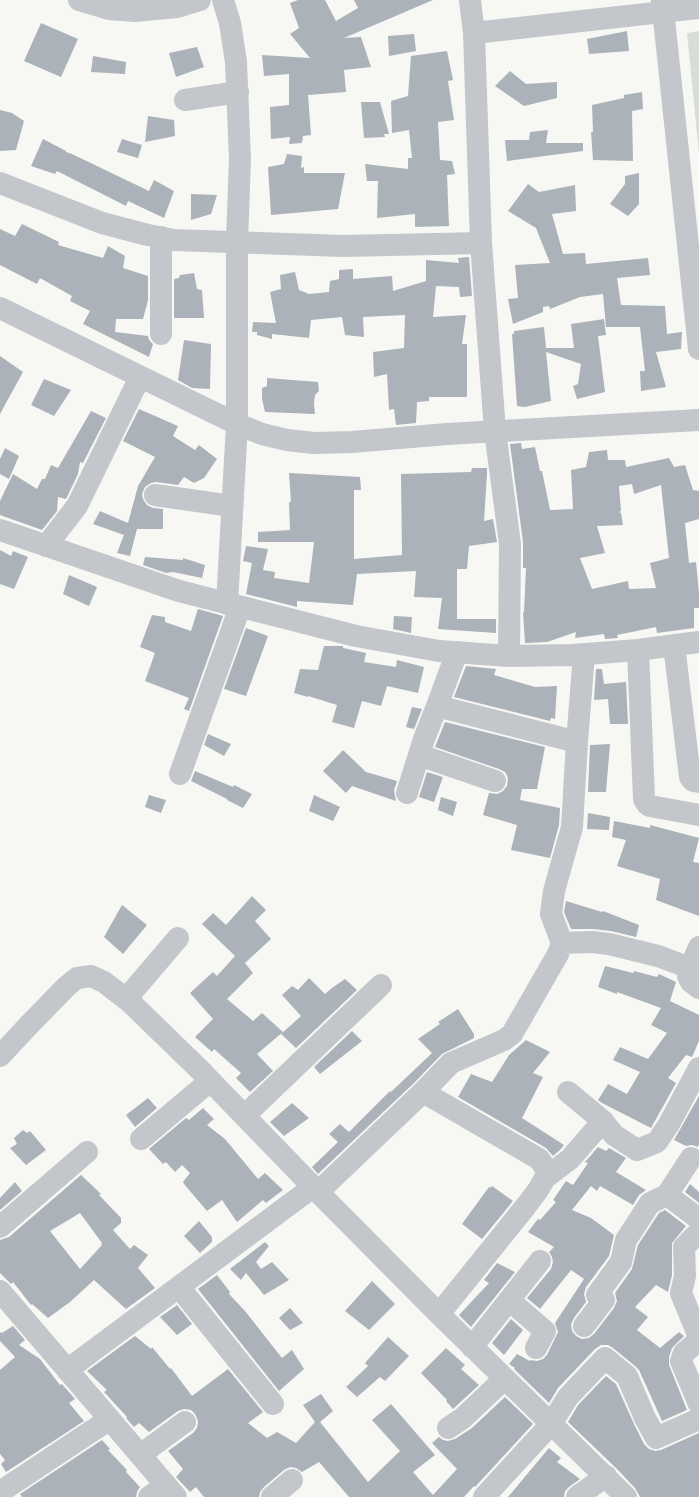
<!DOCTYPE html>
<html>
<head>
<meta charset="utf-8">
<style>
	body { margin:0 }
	canvas { display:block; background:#f7f7f4 }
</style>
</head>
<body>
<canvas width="699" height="1497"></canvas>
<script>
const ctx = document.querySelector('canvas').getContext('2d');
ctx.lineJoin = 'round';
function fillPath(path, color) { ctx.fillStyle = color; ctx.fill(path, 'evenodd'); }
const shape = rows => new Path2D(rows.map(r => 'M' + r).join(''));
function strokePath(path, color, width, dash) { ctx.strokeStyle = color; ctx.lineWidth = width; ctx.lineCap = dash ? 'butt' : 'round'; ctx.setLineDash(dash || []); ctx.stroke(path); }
fillPath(shape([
	[699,31,699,154,687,33]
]), '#d7ded6');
fillPath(shape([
	[298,0,325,0,336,21,358,8,354,0,433,0,344,38,361,37,371,67,344,70,346,92,308,95,311,135,303,136,302,143,289,144,290,137,271,139,270,107,289,105,289,74,264,76,262,55,310,58,290,34,299,28,290,3],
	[41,23,78,39,61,77,24,61],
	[627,31,629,51,589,54,587,39],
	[414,34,416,51,389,56,388,36],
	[197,47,204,67,176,77,169,53],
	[447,51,453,80,448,81,454,120,438,122,440,160,452,161,455,174,447,175,449,226,415,227,415,214,377,218,378,181,367,181,365,164,408,169,408,158,412,158,409,130,392,133,391,101,408,96,411,56],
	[93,56,126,62,125,74,91,72],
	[510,71,526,84,557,82,557,98,524,106,495,86],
	[642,92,643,109,632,111,633,161,593,160,591,132,593,132,592,105,624,98,624,95],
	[361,102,380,102,389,134,384,134,385,137,364,138],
	[0,110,12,113,24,121,16,150,0,151],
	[148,116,174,120,175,136,145,142],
	[548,130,546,143,583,143,583,151,507,161,505,140,529,140,530,132],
	[43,139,66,151,66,152,72,154,149,191,154,180,174,191,164,218,128,201,126,206,57,171,55,174,31,166],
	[122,139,142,145,138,158,117,152],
	[287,154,302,156,301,168,304,167,304,173,345,173,338,209,271,215,268,167,284,164],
	[639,173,639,204,628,216,610,204,625,184,625,176],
	[528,184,539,192,575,185,576,211,552,214,563,254,585,253,586,264,648,258,650,275,617,278,621,305,665,306,667,334,682,332,681,349,656,352,666,387,641,391,640,371,645,371,640,327,606,327,603,294,580,297,550,309,549,306,543,307,543,312,513,324,508,299,518,298,515,265,550,263,536,228,508,211],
	[191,194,217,195,211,214,191,220],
	[22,224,59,242,58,245,103,258,108,246,125,256,123,268,148,276,148,300,143,319,116,319,115,332,148,336,149,340,153,344,149,357,83,324,90,311,70,301,72,296,40,278,37,284,0,265,0,229,15,236],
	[469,257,472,296,460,297,459,287,436,286,433,317,466,315,462,344,467,344,467,397,429,397,429,401,417,402,416,423,396,425,394,409,389,410,387,374,374,377,373,352,404,348,405,315,363,317,364,337,345,335,342,317,311,320,309,338,272,334,272,339,257,335,257,332,252,332,253,322,276,323,270,292,281,289,280,275,295,272,299,290,309,294,329,292,330,281,339,279,339,270,353,269,353,279,392,276,393,291,426,281,426,260,459,263,458,258],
	[194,273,197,289,202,290,204,318,174,318,174,279,179,278,180,275],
	[604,319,606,335,598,336,605,392,577,399,573,386,578,384,581,364,546,352,551,401,525,407,517,406,512,334,514,334,514,331,544,327,546,348,574,348,571,324],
	[184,340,211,344,210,389,192,388,178,380],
	[0,356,23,372,0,414],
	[267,378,318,382,319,391,315,395,314,403,315,414,265,412,262,399,262,388,267,386],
	[44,379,71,390,54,416,31,405],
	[139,409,178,426,173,436,195,450,199,445,217,459,204,478,194,483,184,477,178,485,156,482,151,483,145,487,142,494,143,499,147,505,153,508,163,509,163,529,137,529,130,556,117,553,124,535,93,524,100,511,128,523,138,486,155,457,123,441],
	[91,411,106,418,83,463,80,462,78,474,66,499,58,497,57,511,42,530,0,515,0,501,13,474,37,489,42,479,45,479,51,465,58,468],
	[521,443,522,449,535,447,540,471,542,471,550,510,573,509,571,470,586,467,589,452,607,450,608,460,625,460,626,467,669,458,674,467,685,465,693,490,699,491,699,519,685,523,689,563,696,562,699,593,699,608,694,608,694,628,657,633,656,627,617,635,618,638,605,639,604,634,575,638,576,632,547,642,525,643,523,613,524,612,526,568,523,568,523,542,510,444],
	[632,484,634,494,661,485,669,558,650,563,656,588,629,589,628,581,592,589,580,558,605,553,597,526,623,525,621,513,619,512,621,511,619,486],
	[5,448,19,456,9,479,0,474,0,459],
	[472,468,487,468,487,474,484,521,493,519,497,542,469,546,467,569,457,569,457,619,496,619,496,633,438,629,442,598,414,597,416,571,357,574,353,605,297,601,297,607,246,594,252,563,243,561,246,546,268,549,263,570,275,572,274,578,309,583,314,542,258,542,258,532,290,530,289,502,291,502,289,473,360,477,361,490,354,490,354,559,402,555,401,474,471,472],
	[0,550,11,556,13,551,28,557,14,589,0,584],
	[145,557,183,560,183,558,205,565,202,578,173,572,166,573,143,565],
	[69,575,97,587,89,606,63,594],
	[198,609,223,616,189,711,184,709,189,698,145,681,155,653,140,647,152,615,165,617,165,622,191,631],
	[394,616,412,617,411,633,393,629],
	[246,628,268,636,246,696,224,689],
	[324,646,343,646,343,648,366,653,364,662,396,667,397,660,424,667,418,693,387,686,381,706,362,701,354,728,332,722,337,705,308,696,308,697,294,693,300,669,318,670],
	[466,666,496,669,494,675,535,687,557,686,555,719,551,718,550,721,454,697],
	[596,669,602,669,604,684,626,682,628,724,610,724,608,699,594,700],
	[412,707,422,709,414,729,406,727],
	[445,722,545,747,537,789,522,789,520,800,560,808,559,825,550,858,511,850,517,825,483,815,489,793,497,794,503,791,507,786,508,778,505,772,499,769,435,747],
	[208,734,231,744,224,756,204,745],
	[610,744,606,792,588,792,590,745],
	[343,750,366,772,397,781,394,790,396,801,352,786,346,793,323,771],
	[195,771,233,787,234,785,252,794,243,808,227,800,227,799,191,781],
	[427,772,443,777,434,802,419,797],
	[149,795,166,800,161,813,145,807],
	[314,795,340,807,333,821,309,811],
	[441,797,457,802,453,816,438,810],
	[588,813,610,817,609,830,587,829],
	[614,821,650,828,650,825,699,838,693,862,699,863,699,916,656,900,660,879,617,866,626,840,612,837],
	[252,896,266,910,255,921,271,939,245,963,253,973,227,999,253,1021,262,1013,283,1032,257,1054,273,1071,250,1092,236,1078,241,1073,214,1049,212,1052,195,1037,213,1019,190,993,213,972,217,976,235,956,202,924,213,913,226,925],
	[566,901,602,912,603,911,639,925,636,937,611,931,593,929,571,929,564,912],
	[122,905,147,925,123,954,104,937],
	[605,966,633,973,634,971,657,977,659,974,676,982,670,1001,699,1015,699,1041,692,1057,686,1055,668,1078,676,1083,651,1128,602,1103,598,1100,608,1084,627,1094,640,1072,613,1060,620,1047,648,1059,667,1033,651,1025,661,1008,617,992,617,994,598,987],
	[309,978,325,994,332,988,345,979,357,990,296,1048,281,1034,301,1016,282,995,292,986,298,990],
	[458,1009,474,1034,474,1038,442,1054,414,1083,318,1174,312,1167,338,1142,329,1134,340,1124,349,1132,390,1091,391,1092,432,1053,418,1039,440,1024,438,1022],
	[352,1031,362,1041,320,1074,314,1067],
	[526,1040,550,1052,533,1073,543,1077,522,1118,564,1145,561,1149,553,1156,546,1148,458,1097,471,1074,492,1082,509,1055],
	[699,1096,699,1144,698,1147,692,1145,686,1146,674,1140],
	[148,1098,157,1108,135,1127,126,1115],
	[292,1103,309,1118,284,1136,270,1122],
	[203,1108,214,1119,207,1125,225,1139,258,1179,265,1173,283,1190,266,1203,263,1200,237,1222,222,1200,207,1211,184,1184,183,1182,190,1173,182,1165,175,1172,166,1162,163,1164,149,1149,186,1118,189,1120],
	[23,1130,27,1133,30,1131,46,1150,26,1165,10,1148,17,1144,14,1138],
	[598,1147,606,1151,609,1148,626,1158,616,1172,646,1190,639,1195,633,1205,600,1186,597,1191,591,1186,572,1210,591,1218,614,1235,609,1256,586,1287,584,1294,586,1302,574,1318,571,1324,572,1331,576,1336,582,1339,589,1338,594,1334,614,1308,617,1301,615,1293,632,1269,638,1245,659,1213,665,1210,686,1226,672,1243,672,1275,668,1292,656,1285,635,1307,648,1317,637,1330,660,1348,679,1332,684,1336,672,1348,669,1357,669,1365,687,1410,662,1421,639,1370,635,1366,613,1348,608,1345,601,1345,595,1349,558,1388,549,1403,514,1369,515,1368,509,1364,517,1354,530,1361,531,1360,537,1361,543,1359,547,1355,558,1332,555,1323,584,1279,571,1270,540,1309,527,1298,551,1269,553,1262,552,1257,549,1252,554,1247,528,1232,538,1219,540,1220,556,1202,553,1200,566,1181,573,1185,588,1163,585,1162],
	[81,1175,101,1194,99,1195,121,1218,121,1223,113,1230,130,1249,134,1245,148,1255,138,1268,155,1288,126,1309,94,1280,70,1302,48,1318,32,1304,31,1305,13,1282,11,1284,0,1273,0,1240,9,1237],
	[80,1213,102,1243,101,1244,102,1245,80,1269,50,1231],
	[15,1182,22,1191,0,1210,0,1198],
	[690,1184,699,1192,699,1203,685,1192],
	[492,1186,513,1201,482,1239,462,1224,489,1187,490,1188],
	[199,1221,212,1237,212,1242,200,1253,184,1236],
	[265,1242,269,1246,256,1262,261,1269,272,1262,289,1280,264,1295,246,1273,241,1280,230,1269],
	[497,1263,515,1272,471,1327,459,1315,489,1283,484,1280],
	[217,1275,230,1292,229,1294,245,1311,282,1358,292,1350,304,1369,279,1391,198,1289],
	[372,1281,395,1304,369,1330,345,1311],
	[177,1305,192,1324,177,1335,160,1317],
	[290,1308,303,1323,290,1330,279,1318],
	[511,1319,523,1330,504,1355,492,1343],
	[13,1326,25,1340,19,1345,40,1359,60,1385,62,1384,75,1399,69,1403,84,1421,6,1472,1,1464,5,1460,0,1454,0,1370,15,1357,0,1341,0,1332,2,1333],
	[135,1336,151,1349,152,1347,170,1369,171,1368,192,1396,228,1369,263,1412,248,1423,267,1438,277,1432,296,1443,315,1422,303,1405,321,1394,333,1411,320,1422,368,1482,400,1451,372,1420,391,1404,435,1455,413,1472,433,1495,457,1469,432,1443,439,1437,443,1440,448,1441,455,1439,472,1428,505,1397,533,1424,475,1487,474,1486,464,1497,349,1497,319,1462,302,1472,296,1468,290,1467,284,1470,264,1487,260,1492,259,1497,204,1497,196,1487,190,1492,177,1478,176,1477,183,1469,168,1451,193,1433,197,1428,198,1421,195,1414,191,1410,184,1409,178,1411,149,1432,139,1423,134,1427,126,1418,127,1417,104,1392,107,1390,87,1371],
	[388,1337,409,1356,385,1381,380,1377,357,1397,346,1387,368,1366,365,1363],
	[446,1348,465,1365,461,1369,479,1385,453,1409,446,1401,447,1400,421,1373],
	[606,1376,616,1384,634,1424,644,1444,649,1449,655,1451,661,1450,699,1433,699,1497,640,1497,635,1488,616,1468,568,1422,578,1405],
	[102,1440,110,1449,108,1450,127,1470,126,1472,140,1487,137,1492,136,1497,22,1497,20,1494],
	[549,1448,561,1458,557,1462,580,1479,569,1487,565,1491,564,1497,508,1497]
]), '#abb2b9');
strokePath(shape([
	[79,0,109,9,135,11,177,7,200,0],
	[223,0,230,23,236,62,240,159,237,241,237,424,227,604],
	[470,0,474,33,481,243,495,431,510,544,509,656],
	[662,0,699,349],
	[474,33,699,8],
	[185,100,238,92],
	[0,183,102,223,148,235,174,240,343,246,481,243],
	[161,237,161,334],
	[0,308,237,424,262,434,287,440,314,443,352,442,447,434,699,420],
	[155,495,232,506],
	[0,530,179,591,356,636,439,651,509,656,573,655,638,650,699,642],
	[46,546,77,506,140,377],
	[674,645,690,777,693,781,699,782],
	[638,650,644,799,647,804,650,806,699,815],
	[457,652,437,706,577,742,584,654],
	[419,755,495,781],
	[180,774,240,607],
	[407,793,424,739,437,706],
	[562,943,592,942,609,944,658,956,690,968],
	[699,947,690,968,688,976,691,982,699,988],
	[126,999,178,938],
	[0,1056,28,1026,67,986,77,978,91,976,104,982,130,1002,199,1069,318,1192,439,1314,626,1497],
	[423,1092,451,1063,504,1040,512,1034,558,954,562,943,551,914,554,891,572,827,577,742],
	[244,1116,381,985],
	[603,1121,614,1135,637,1150,657,1142,669,1124,699,1068],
	[141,1139,210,1081],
	[545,1178,570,1159,603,1121,568,1092],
	[318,1192,423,1092,539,1159,547,1170,545,1178,538,1190,526,1206,439,1314],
	[667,1195,699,1219],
	[0,1227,87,1152],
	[699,1232,684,1247,685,1276,681,1293,699,1337],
	[179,1287,273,1404],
	[0,1291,176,1497],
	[509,1300,545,1331,536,1348],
	[584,1326,604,1300,597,1295,621,1262,626,1240,650,1203,667,1195,691,1158],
	[699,1340,684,1353,681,1361,699,1404],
	[472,1347,540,1261],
	[67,1370,313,1187],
	[448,1428,463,1418,504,1379],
	[140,1455,185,1422],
	[0,1492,110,1419],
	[149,1497,166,1485],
	[272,1497,292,1480],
	[484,1497,551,1424,568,1397,605,1358,627,1376,645,1418,656,1438,699,1419],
	[577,1497,606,1476]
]), '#c3c6ca', 22);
</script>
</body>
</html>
